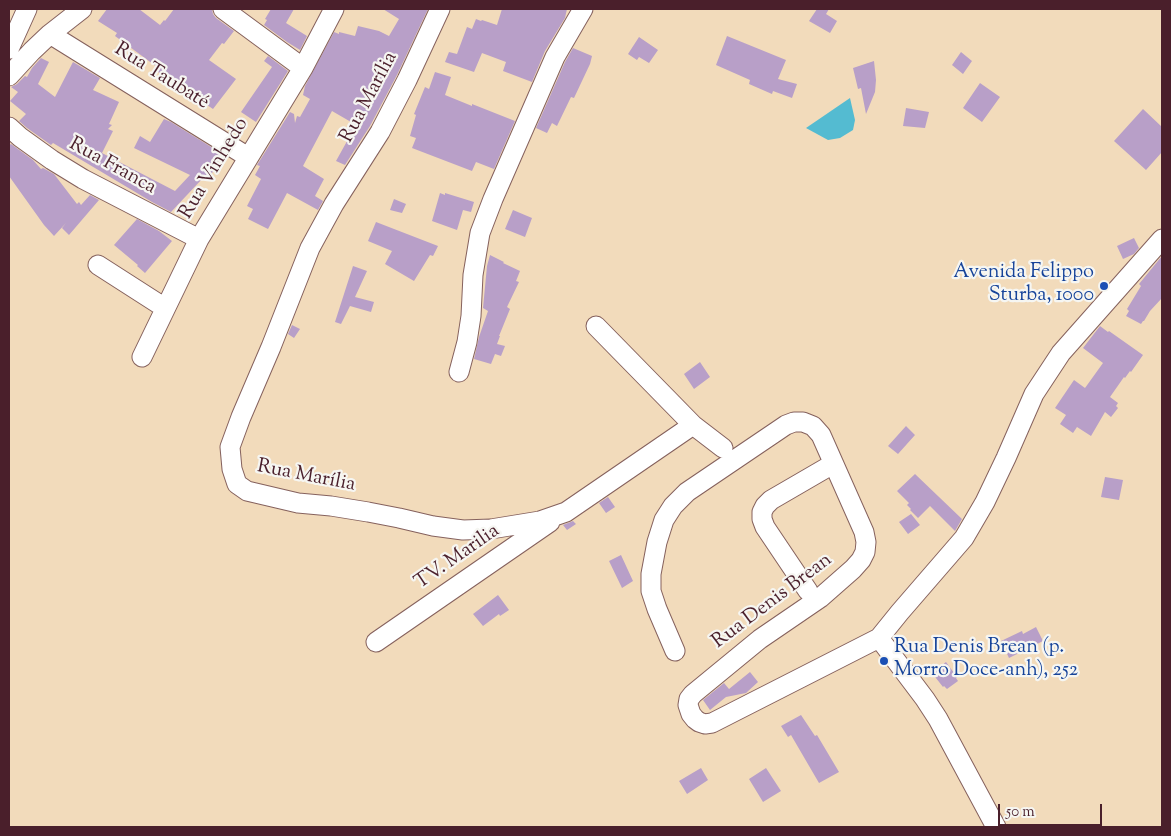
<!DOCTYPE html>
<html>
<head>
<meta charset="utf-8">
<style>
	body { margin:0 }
	#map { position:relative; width:1171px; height:836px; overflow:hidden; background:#f2dbbb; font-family:"Sorts Mill Goudy",serif }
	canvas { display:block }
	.frame { position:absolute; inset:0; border:10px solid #4a1f2b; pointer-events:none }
	.scale { position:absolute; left:998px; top:804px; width:104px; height:22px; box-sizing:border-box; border:2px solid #4a1f2b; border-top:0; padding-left:6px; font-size:15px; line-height:18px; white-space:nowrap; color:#4a1f2b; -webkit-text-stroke:4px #f6f6f2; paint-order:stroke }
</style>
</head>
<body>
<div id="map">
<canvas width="1171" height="836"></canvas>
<div class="frame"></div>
<div class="scale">50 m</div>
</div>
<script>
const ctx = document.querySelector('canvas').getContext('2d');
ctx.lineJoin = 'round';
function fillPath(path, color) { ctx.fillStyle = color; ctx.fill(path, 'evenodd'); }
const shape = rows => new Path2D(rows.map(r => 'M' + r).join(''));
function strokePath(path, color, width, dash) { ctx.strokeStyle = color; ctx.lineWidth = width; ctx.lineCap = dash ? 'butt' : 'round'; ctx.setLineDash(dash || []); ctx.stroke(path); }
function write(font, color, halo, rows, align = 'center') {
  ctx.font = font + ' "Sorts Mill Goudy",serif'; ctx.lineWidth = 4.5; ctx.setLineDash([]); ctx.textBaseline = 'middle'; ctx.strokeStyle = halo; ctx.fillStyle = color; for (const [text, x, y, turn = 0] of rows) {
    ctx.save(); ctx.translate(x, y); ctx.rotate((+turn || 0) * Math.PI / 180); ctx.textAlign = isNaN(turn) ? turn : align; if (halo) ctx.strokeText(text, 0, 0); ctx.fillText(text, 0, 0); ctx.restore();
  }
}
fillPath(shape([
	[850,98,855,120,853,130,840,138,828,140,806,128]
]), '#54bbd1');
fillPath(shape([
	[107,9,139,9,160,25,164,20,165,21,174,9,212,9,213,14,216,18,234,31,224,44,222,43,209,60,236,79,213,109,155,70,157,67,115,36,117,33,98,21],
	[271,9,294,9,286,23,307,36,300,50,287,42,264,25,267,20,265,19],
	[383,9,428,9,397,75,370,126,345,165,336,161,351,134,346,131,351,122,332,111,303,166,324,179,315,196,323,201,318,210,287,193,268,229,248,219,253,209,247,206,261,179,255,175,260,166,257,165,290,112,294,114,295,123,297,116,300,117,310,99,303,95,305,86,334,32,339,34,339,32,355,36,358,26,379,31,389,36,399,19],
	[502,9,567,9,565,18,545,51,532,82,503,71,506,62,482,53,474,72,445,62,449,52,457,54,467,27,472,29,476,19,481,21,482,20,497,25],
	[817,9,829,9,826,14,837,21,830,33,809,21],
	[727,36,786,60,778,79,797,84,792,98,773,91,772,94,749,84,750,80,716,65],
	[639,37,658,50,649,63,639,57,637,60,628,54],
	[573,48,592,56,590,64,574,98,571,97,557,126,552,123,547,133,536,128,565,62],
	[961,52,972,61,963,74,952,65],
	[268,56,288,71,256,122,241,112,272,67,264,61],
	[41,58,49,62,38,84,55,97,73,62,100,78,93,90,119,102,109,124,112,125,108,129,113,131,102,153,175,191,190,175,134,148,140,136,150,142,164,119,171,122,224,155,221,161,219,160,208,181,203,178,171,212,152,202,53,143,51,145,27,128,19,121,26,114,10,101,18,92,11,87,17,84,25,76,27,77,32,68],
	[874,61,876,80,875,92,866,114,861,88,858,89,853,68],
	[435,72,451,77,445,95,472,106,472,104,515,121,494,169,476,162,472,171,412,148,416,138,410,136,416,115,414,114,425,87,429,89],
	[980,83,1000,97,982,122,963,108],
	[906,108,929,112,925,128,903,126],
	[1143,109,1162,127,1162,152,1146,170,1114,141],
	[11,144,33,160,41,169,43,168,54,174,77,204,79,202,81,205,90,195,99,200,69,235,62,228,66,223,54,236,44,225,9,176,9,145],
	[440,193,445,195,445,193,474,202,471,212,463,210,457,230,432,221],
	[394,199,406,204,402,213,390,210],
	[513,210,532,218,525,237,505,229],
	[137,219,159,231,172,241,145,273,137,266,138,265,114,245],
	[376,222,438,246,433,256,430,255,414,281,385,264,392,251,368,241],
	[1134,238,1139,248,1134,254,1123,259,1117,246],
	[490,255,504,262,503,263,520,271,516,281,519,282,507,307,510,309,499,336,500,336,497,344,505,346,501,356,495,354,491,364,474,359,479,337,488,311,483,308,487,266],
	[1162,256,1162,298,1150,311,1144,321,1143,321,1141,324,1126,316,1129,311,1127,309,1141,286,1139,284],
	[353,266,367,271,355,297,374,302,371,312,350,306,341,324,335,322],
	[292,325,300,329,294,338,288,334],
	[1100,326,1108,332,1109,331,1143,355,1131,372,1130,371,1125,378,1124,377,1110,397,1118,403,1116,406,1118,408,1111,417,1105,412,1091,436,1077,427,1073,433,1060,424,1066,415,1055,408,1074,380,1085,388,1103,363,1083,348],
	[700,362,710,377,694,389,684,374],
	[906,426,915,435,898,454,888,446],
	[915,474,962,519,955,531,930,506,918,518,910,510,911,509,907,505,909,503,897,491],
	[1105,477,1123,480,1119,500,1101,497],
	[608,497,615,507,606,513,599,503],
	[911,514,920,525,908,534,899,522],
	[573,521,576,524,567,530,563,525],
	[621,555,633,581,622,588,609,561],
	[498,595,509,610,500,616,499,614,483,626,473,614],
	[1036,627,1043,641,1009,658,1001,641,1022,631,1023,634],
	[946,662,957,677,956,678,958,681,947,689,944,686,943,687,932,673],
	[750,672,758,682,746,693,726,697,710,710,703,700,724,683,729,689],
	[801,715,815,736,817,735,839,772,819,783,791,735,788,737,781,726],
	[701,768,708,780,687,794,679,781],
	[766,768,781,791,763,802,749,779]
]), '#b89fc8');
const minor = shape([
	[223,9,303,68],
	[440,9,407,80,380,132,334,204,310,248,271,347,241,417,230,447,232,469,237,484,247,491,298,503,331,506,368,512,399,518,433,526,463,530,491,529,540,521,566,512,693,425,596,326],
	[50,34,248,157],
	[9,49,27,9],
	[9,76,32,51,50,34,82,9],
	[9,127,20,137,52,160,83,179,199,239],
	[98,265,165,308],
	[142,357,199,239,303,68,334,9],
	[459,372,467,342,471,316,473,275,480,233,493,199,555,57,583,9],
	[693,425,723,448],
	[808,591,765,527,762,519,762,512,765,506,771,500,833,464],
	[879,638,925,699,938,719,996,827],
	[376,642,550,522],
	[675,651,657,609,651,591,651,574,657,542,664,520,673,506,687,492,786,425,794,422,803,422,813,426,821,435,864,532,866,542,865,552,861,560,853,569,820,598,760,639,693,694,689,699,688,705,691,714,695,719,699,722,705,724,712,723,879,638,900,612,964,538,985,502,1006,458,1034,394,1061,353,1162,239]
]);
strokePath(minor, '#85615d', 21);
strokePath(minor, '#fff', 19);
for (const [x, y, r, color] of [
	[1104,286,5,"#1a4fb4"],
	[884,661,5,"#1a4fb4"]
]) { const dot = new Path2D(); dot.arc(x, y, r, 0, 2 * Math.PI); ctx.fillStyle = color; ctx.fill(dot); strokePath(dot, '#f6f6f2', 2); }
write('20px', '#4a1f2b', '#f6f6f2', [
	["Rua Taubaté",161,77,32],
	["Rua Marília",370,98,-62],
	["Rua Franca",112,167,29],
	["Rua Vinhedo",215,169,-59],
	["Rua Marília",306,477,11],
	["TV. Marilia",458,558,-35],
	["Rua Denis Brean",773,602,-37]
]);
write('20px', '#164399', '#f6f6f2', [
	["Avenida Felippo",1094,274],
	["Sturba, 1000",1094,297],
	["Rua Denis Brean (p.",894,649,"left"],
	["Morro Doce-anh), 252",894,672,"left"]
], 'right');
</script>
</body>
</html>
